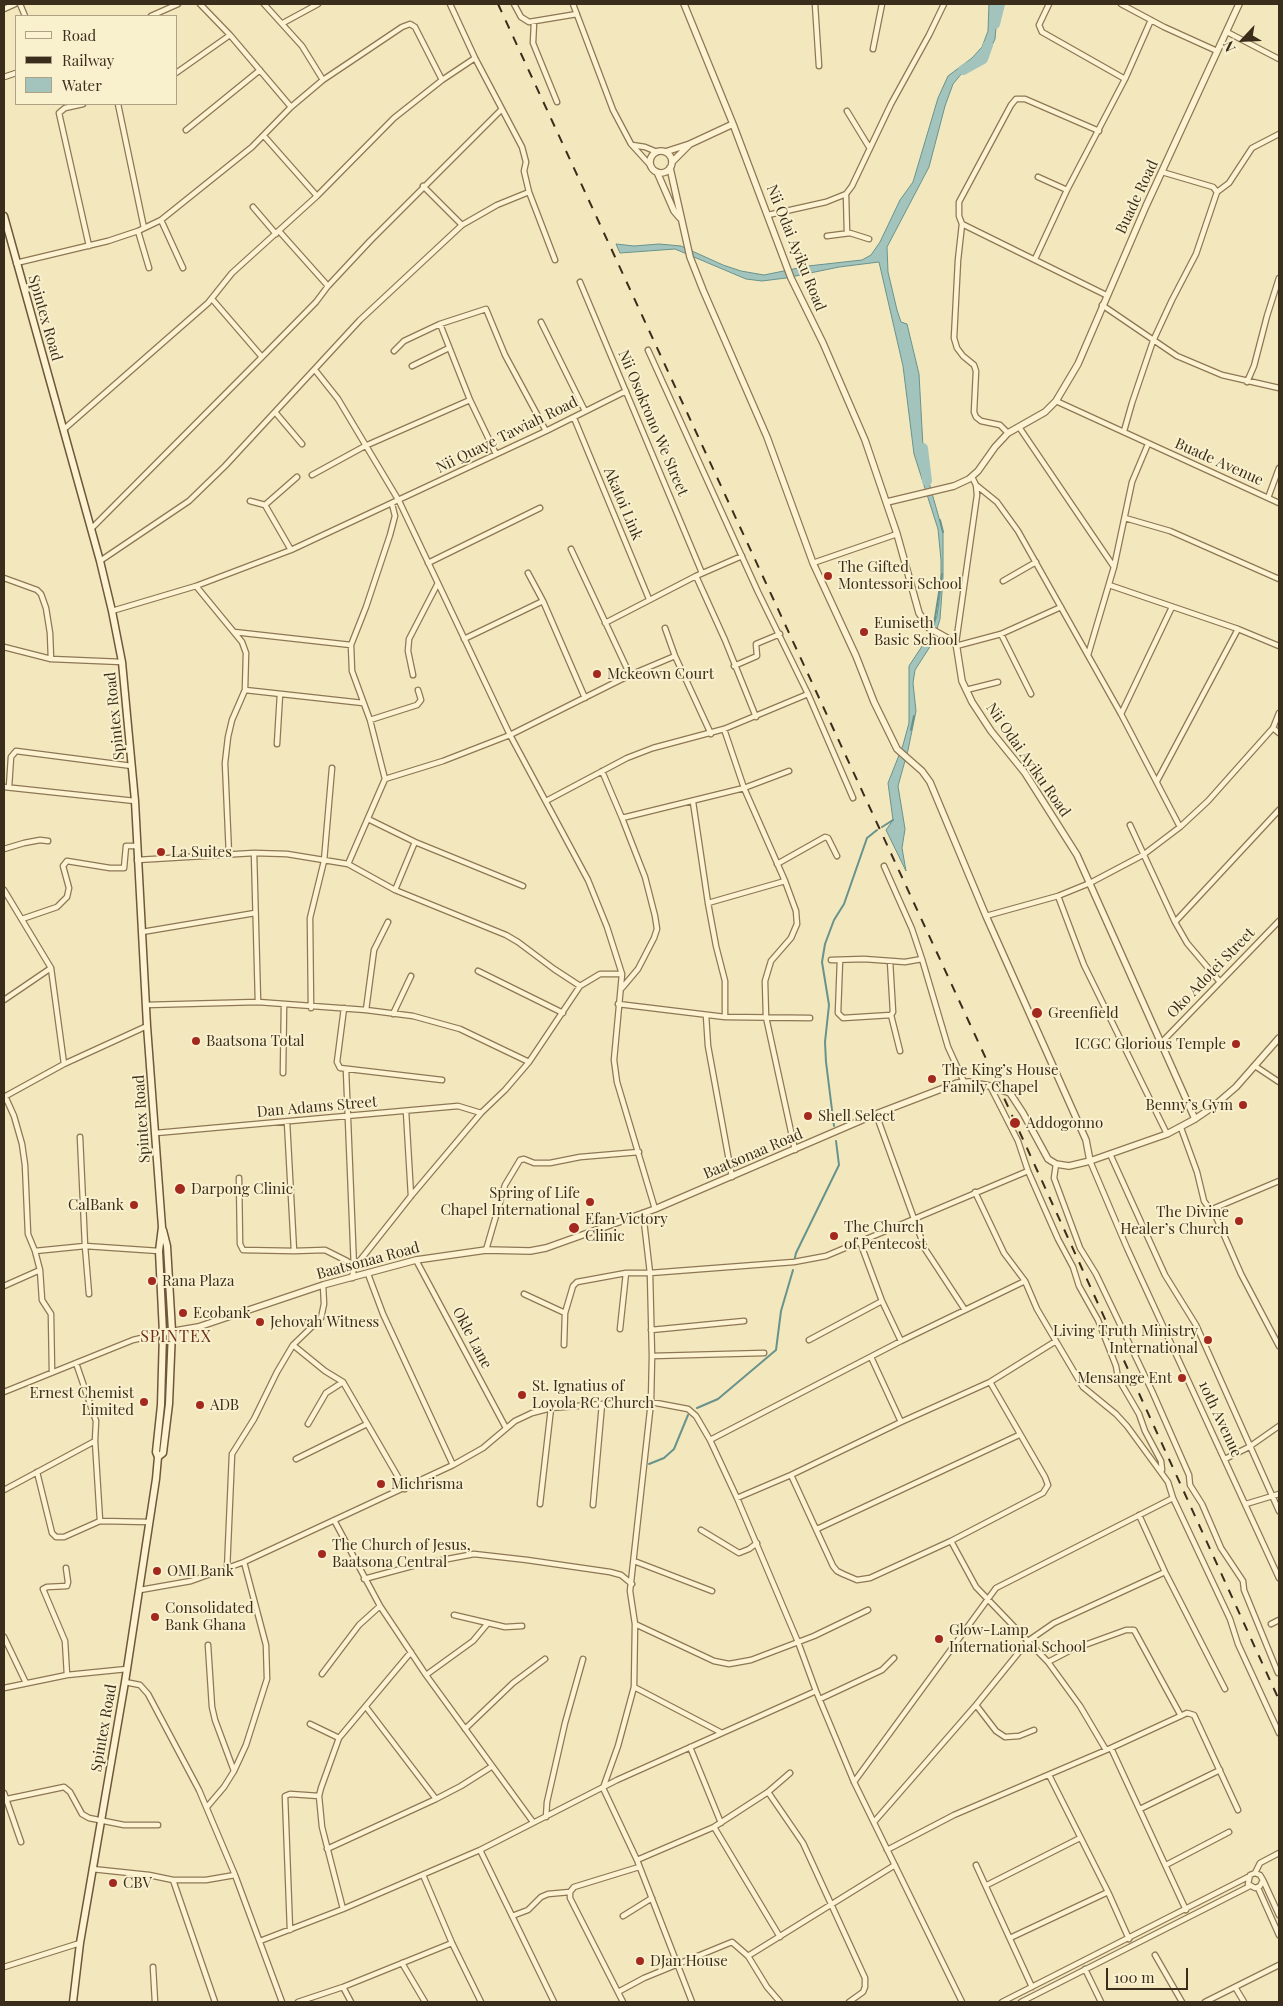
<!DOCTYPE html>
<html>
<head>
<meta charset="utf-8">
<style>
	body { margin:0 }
	#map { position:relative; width:1283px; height:2006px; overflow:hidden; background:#f3e7be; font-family:"Playfair Display",serif }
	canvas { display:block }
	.frame { position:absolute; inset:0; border:5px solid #3b2d1b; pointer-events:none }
	.legend { position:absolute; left:15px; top:15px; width:162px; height:90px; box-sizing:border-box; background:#f9f0ce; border:1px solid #ada286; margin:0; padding:6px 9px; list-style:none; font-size:15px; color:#3b2d1b }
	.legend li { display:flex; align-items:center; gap:10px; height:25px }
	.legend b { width:25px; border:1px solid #ada286 }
	.north { position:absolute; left:1218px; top:15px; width:50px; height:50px; -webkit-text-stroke:4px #f9f0ce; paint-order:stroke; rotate:245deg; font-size:14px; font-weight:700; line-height:20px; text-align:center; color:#3b2d1b }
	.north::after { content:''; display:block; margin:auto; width:18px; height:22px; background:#3b2d1b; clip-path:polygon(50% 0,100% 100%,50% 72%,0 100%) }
	.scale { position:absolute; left:1106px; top:1968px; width:82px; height:22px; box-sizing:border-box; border:2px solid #3b2d1b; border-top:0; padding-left:6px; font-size:15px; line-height:18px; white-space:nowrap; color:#3b2d1b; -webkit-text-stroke:4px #f9f0ce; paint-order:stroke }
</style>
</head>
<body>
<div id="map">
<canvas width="1283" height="2006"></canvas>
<div class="frame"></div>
<ul class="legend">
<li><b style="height:6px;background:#fdf3d2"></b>Road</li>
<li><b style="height:6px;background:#3b2d1b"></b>Railway</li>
<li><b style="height:14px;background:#a2c4bd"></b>Water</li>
</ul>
<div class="north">N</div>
<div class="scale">100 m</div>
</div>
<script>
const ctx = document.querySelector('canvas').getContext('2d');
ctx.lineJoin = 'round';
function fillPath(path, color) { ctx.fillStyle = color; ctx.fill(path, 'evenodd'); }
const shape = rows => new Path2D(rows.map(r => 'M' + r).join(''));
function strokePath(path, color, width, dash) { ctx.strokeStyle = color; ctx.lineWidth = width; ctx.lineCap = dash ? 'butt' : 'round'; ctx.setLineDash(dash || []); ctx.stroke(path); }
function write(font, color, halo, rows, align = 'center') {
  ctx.font = font + ' "Playfair Display",serif'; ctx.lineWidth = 4; ctx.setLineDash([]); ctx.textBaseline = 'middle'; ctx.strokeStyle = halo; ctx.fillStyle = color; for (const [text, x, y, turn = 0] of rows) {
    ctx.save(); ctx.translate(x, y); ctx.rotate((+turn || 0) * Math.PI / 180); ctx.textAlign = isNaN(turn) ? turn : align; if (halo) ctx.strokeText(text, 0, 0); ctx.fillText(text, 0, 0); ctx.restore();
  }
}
const water = shape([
	[989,4,998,4,995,39,989,52,963,72,953,84,945,106,929,167,887,247,888,272,897,310,901,322,907,324,919,374,924,465,943,532,943,578,940,619,933,642,915,670,913,683,916,711,908,750,898,786,905,829,902,848,906,871,886,830,893,820,888,783,903,745,909,723,909,666,930,634,937,616,941,587,941,560,938,529,914,454,903,366,879,262,839,267,786,278,762,281,746,279,675,249,620,253,616,244,634,246,659,244,681,246,723,265,741,271,764,275,808,266,862,260,871,255,880,242,900,200,913,182,938,98,948,76,972,58,982,47,988,31,989,4]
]);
fillPath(water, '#a2c4bd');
strokePath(water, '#68938c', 1);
strokePath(shape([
	[940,520,943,532],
	[934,624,942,574],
	[911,730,914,716],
	[882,827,893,820],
	[834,1126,826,1062,825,1042,829,1005,822,962,825,944,834,920,844,904,867,838,877,830],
	[794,1262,796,1253,839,1165,836,1141],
	[697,1408,718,1399,776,1350,781,1311,793,1270],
	[649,1464,664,1458,674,1449,688,1415]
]), '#68938c', 2);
strokePath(shape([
	[995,24,1000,4],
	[963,70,983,59,988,45],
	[923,448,927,481]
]), '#a2c4bd', 10);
const minor = shape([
	[20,4,25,16],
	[200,4,230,35,291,107],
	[264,4,302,46,323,80],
	[450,4,475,58,522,147,526,162,524,171,529,192,555,260],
	[514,4,521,17,529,22,577,14],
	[573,4,613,110,631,144,651,166],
	[815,4,819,66],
	[1049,4,1039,25,1042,32,1125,79],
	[1121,4,1164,27,1217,51],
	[4,9,15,4],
	[151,16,178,4],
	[534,22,533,43,557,102],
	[283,23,318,4],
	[1227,32,1279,59],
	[873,49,882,4],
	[176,73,230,35],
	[4,77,16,73],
	[83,104,65,108,59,113,89,246],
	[118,104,144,228],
	[847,111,869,147],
	[186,130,260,70],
	[264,136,317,196],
	[632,145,645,147,657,152],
	[1162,172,1213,187,1217,192],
	[1038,177,1067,190],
	[423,186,462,225],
	[846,194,847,233],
	[253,207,276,234],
	[768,215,826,202,846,194,852,186,891,104,929,35,944,4],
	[161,220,183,268],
	[962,224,1106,295],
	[138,231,149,268],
	[279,231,328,286],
	[827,236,850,233,869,239],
	[1035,259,1067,190,1125,79,1151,20],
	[16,263,108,241,138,231,161,220,252,147,291,107,323,80,402,27,410,24,415,27,442,80],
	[580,282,702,573],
	[212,299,262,357],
	[1102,305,1177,356,1222,375,1279,388],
	[541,322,585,411],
	[440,324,470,400,496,454],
	[648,350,758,592,808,694,853,798],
	[394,351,404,341,440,324,486,309,505,355,546,431],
	[412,366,449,348],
	[315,370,338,399,399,501,510,735,588,880,607,927,622,974,614,1060,617,1082,655,1209],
	[1247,382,1254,366,1267,316,1279,278],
	[1056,401,1279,503],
	[275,412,302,444],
	[574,418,649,599],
	[1019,427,1114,567],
	[63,430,208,303,232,273,317,196,394,118,442,80,475,58],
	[1124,431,1132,403,1153,341,1172,300,1196,254,1217,192,1229,183,1252,148,1279,134],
	[1008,433,1000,425,981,421,976,417,974,412,976,371,974,365,963,356,957,348,954,338,958,260,962,224,959,216,959,202,1011,105,1016,99,1025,99,1099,131],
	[312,475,365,446,470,400],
	[976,485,997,502,1018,531,1121,714,1180,827],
	[1268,498,1279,468],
	[250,501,265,505,291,550],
	[265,505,297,477],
	[1125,518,1170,531,1279,579],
	[91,529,262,357,316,302,328,286,370,241,502,109],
	[571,549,630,675],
	[100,561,189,501,225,466,360,320,462,225,497,205,529,192],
	[428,563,540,508],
	[813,563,897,534],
	[528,573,543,601,585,698],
	[696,576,725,640,756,717],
	[4,578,37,590,41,594,46,608,50,633,51,659],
	[1003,581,1036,562],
	[1109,585,1238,629,1279,646],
	[196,586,242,642,246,653,245,690,232,720,228,737,225,763,229,855],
	[112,611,196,586,291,550,546,431,626,391],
	[605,623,696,576,742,556],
	[665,628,675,656,711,734],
	[234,632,351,645],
	[1001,634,1031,694],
	[464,639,543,601],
	[956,643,977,495,976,485,972,477],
	[956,646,1001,634,1061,607],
	[4,647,51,659,122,662],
	[1088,655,1114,567,1132,482,1148,444],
	[734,666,757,656,756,644,780,634],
	[413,675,408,651,409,639,438,583],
	[245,690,363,703],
	[966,690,998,682],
	[1121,714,1172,607],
	[370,720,417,705,421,700,418,690],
	[1273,728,1279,733],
	[724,729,744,788,785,881,796,911,797,924,791,938,771,961,765,981,766,1017,795,1150],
	[277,744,280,694],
	[602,771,622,818,645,877,655,916,657,929,654,938,638,969,622,988],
	[385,779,443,761,510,735,630,675,675,656],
	[1157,781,1238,629],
	[4,787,135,801],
	[9,787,11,757,16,751,132,766],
	[546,801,627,758,653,748,724,729,808,694],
	[693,802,708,903,716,946,725,981,725,1017],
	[622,818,744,788,789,771],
	[368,819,415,842,523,886],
	[1130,825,1175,922,1187,943,1220,982],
	[4,849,24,843,40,840,48,841],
	[254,853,258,1002],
	[137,860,254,853,287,854,348,864,395,890,506,935,518,942,554,969,580,986],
	[348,864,385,779,370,720,352,671,351,645,366,607,390,535,395,516,392,504],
	[777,864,825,837,828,838,837,856],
	[884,866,912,929,922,959],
	[4,890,51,968,64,1064],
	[395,890,415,842],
	[1058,896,1084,965,1167,1134],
	[708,903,785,881],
	[986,916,1058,896,1090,883,1143,855,1180,827,1208,801,1273,728,1279,713],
	[22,919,57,907,67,897,69,888,63,866,67,861,110,868,124,868,126,846,137,846],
	[1175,922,1279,810],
	[142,932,255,913],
	[831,960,864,959,905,962,922,959,948,1047,964,1082],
	[840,960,838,1013,843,1018,891,1015,893,1012,890,961],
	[478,971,563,1013],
	[4,1000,51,968],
	[618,1004,725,1017,810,1018],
	[146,1005,258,1002,366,1010,413,1016,460,1029,529,1062],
	[311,1008,310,918,324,861,332,768],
	[344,1008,337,1062,340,1068,442,1080],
	[366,1010,374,950,388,922],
	[393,1014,411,976],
	[706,1015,708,1046,732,1177],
	[891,1015,900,1051],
	[1161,1043,1279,921],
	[1255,1066,1279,1082],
	[346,1070,354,1268],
	[283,1073,284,1005],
	[990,1086,1018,1141,1028,1171,1058,1239,1073,1267,1079,1286,1098,1320,1116,1366,1118,1378,1139,1414,1145,1431,1161,1461,1162,1470],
	[5,1096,14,1116,22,1144,25,1165,28,1234,35,1251,85,1246,159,1251],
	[4,1097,64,1064,147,1026],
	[406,1111,411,1196],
	[876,1114,925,1249,965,1310],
	[287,1122,294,1251],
	[1181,1128,1197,1172,1204,1201,1217,1219,1241,1274,1279,1346],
	[156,1133,458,1106,481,1113],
	[80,1137,85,1246,89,1294],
	[1110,1154,1165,1275,1196,1325,1279,1511],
	[1090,1161,1127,1248,1279,1578],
	[1056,1164,1054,1178,1080,1248,1096,1274,1152,1391,1189,1475,1190,1485,1202,1504,1221,1548,1243,1581,1244,1590,1278,1673],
	[239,1178,240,1244,243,1250,294,1251,325,1250,347,1261,354,1268],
	[975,1192,1004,1253,1025,1281,1037,1309,1083,1387,1116,1414,1127,1426,1168,1482,1173,1498,1230,1619,1238,1644,1279,1733],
	[1210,1210,1279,1181],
	[643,1213,650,1273,652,1356,651,1402,630,1591,635,1624,714,1661,729,1664,751,1660,814,1636,868,1610],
	[860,1242,882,1301,901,1341],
	[486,1250,505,1185,520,1160,524,1159,534,1163,550,1163,580,1157,639,1152],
	[35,1251,40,1270,42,1300,51,1314,52,1372],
	[416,1260,506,1428],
	[368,1274,383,1314,453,1465],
	[352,1278,354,1268,411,1196,481,1113,505,1090,529,1062,580,986,600,974,622,974],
	[4,1286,40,1270],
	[524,1294,565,1313],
	[620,1329,626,1273],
	[651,1330,744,1321],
	[809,1340,882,1301],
	[293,1345,325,1371,343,1382,405,1489],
	[564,1345,565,1313,573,1286,577,1282,626,1273,650,1273,794,1262,826,1256,1028,1171],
	[652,1356,764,1353],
	[871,1357,901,1422],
	[76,1363,96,1421,95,1441,100,1521],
	[4,1392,133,1340,163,1333],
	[308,1424,326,1393,343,1382],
	[710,1440,901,1341,1025,1281],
	[296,1459,367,1424],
	[1225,1459,1249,1447,1279,1426],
	[37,1472,52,1533,56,1537,64,1537,100,1521,149,1522],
	[791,1475,833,1566,837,1571,843,1574,857,1580,870,1578,951,1541,1043,1493,1048,1485,1045,1477,990,1382],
	[4,1490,95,1441],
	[737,1498,791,1475,901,1422,990,1382,1056,1341],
	[540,1504,551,1408],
	[1246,1504,1279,1494],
	[593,1505,602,1404],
	[1139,1515,1165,1572,1225,1689],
	[334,1520,380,1606,426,1675,533,1822],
	[817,1529,1019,1435],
	[701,1530,739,1553,749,1549,757,1543],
	[951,1541,976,1587,1048,1662,1080,1706,1106,1750],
	[634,1561,712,1591],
	[66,1568,68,1582,67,1586,47,1587,43,1589,65,1641,67,1675],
	[227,1570,232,1454,254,1419,277,1372,293,1345,321,1318,324,1304,323,1285],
	[364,1579,416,1565,474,1554,527,1560,610,1572,621,1575,632,1584],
	[140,1590,191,1581,244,1562,453,1465,483,1448,515,1421,532,1413,551,1408,602,1404,651,1402,688,1409,696,1416,710,1440,737,1498,798,1642,816,1691,854,1782,962,2002],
	[454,1615,505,1627,522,1626],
	[635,1624,634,1687,618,1746,603,1788,637,1860,692,2002],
	[1271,1624,1279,1620],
	[4,1637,26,1683],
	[208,1645,212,1707,215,1720,234,1771],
	[1048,1662,1071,1650,1126,1630,1134,1630,1181,1716],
	[322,1674,359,1625,380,1606],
	[426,1675,473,1641,488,1623],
	[125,1682,140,1685,148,1694,199,1790,235,1875,282,2002],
	[634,1687,722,1733],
	[4,1688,67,1675,127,1669],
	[820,1699,882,1670,894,1658],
	[976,1705,996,1731,1005,1737,1019,1736,1034,1730],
	[366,1707,436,1799],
	[310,1724,339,1738],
	[465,1729,513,1683,545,1659],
	[690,1747,721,1823],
	[1111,1748,1186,1910],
	[1049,1775,1108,1892,1129,1939],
	[854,1782,996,1588,1173,1498],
	[768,1792,803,1843,865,1978,865,1987,863,1992,849,2002],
	[4,1793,21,1842],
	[7,1799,64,1787,70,1792,82,1814,89,1818,124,1825,158,1825],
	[207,1807,224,1787,234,1771,246,1745,267,1679,266,1645,244,1562],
	[1140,1809,1220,1770],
	[546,1817,547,1802,565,1723,583,1659],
	[874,1822,976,1705,1028,1641,1054,1623,1165,1572],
	[714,1827,780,1937],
	[327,1849,436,1799,461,1786,491,1767],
	[480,1850,554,2002],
	[887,1850,954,1815,1111,1748,1187,1713,1194,1715,1238,1810],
	[637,1860,714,1827,768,1792,790,1773],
	[976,1865,1032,1987],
	[1166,1865,1229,1832],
	[92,1869,149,1875,173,1880,206,1880,235,1875],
	[1255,1873,1260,1875,1263,1880,1260,1886,1255,1888,1248,1884,1250,1875,1255,1873,1260,1863,1279,1853],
	[423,1875,452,1943,481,2002],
	[173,1880,215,2002],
	[1263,1880,1279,1915],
	[987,1885,1080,1838],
	[1258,1888,1279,1935],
	[343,1909,322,1827,319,1796,321,1788,339,1738,411,1652],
	[512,1916,528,1910,541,1897,548,1894,570,1892],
	[623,1916,652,1898],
	[290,1930,285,1796,290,1794,319,1796],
	[1010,1938,1108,1892],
	[260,1941,343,1909,480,1850,617,1780,816,1691],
	[1155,1955,1182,2002],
	[748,1956,895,1865],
	[402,1963,425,2002],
	[4,1967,80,1943],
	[153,1967,155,2002],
	[1085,1969,1101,2002],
	[343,1987,351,2002],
	[1235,1987,1244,2002],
	[618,1992,644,1978,732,1942,748,1956,767,1987,780,2002],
	[298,2002,343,1987,452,1943],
	[623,2002,570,1898,570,1892,574,1887,639,1867],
	[1002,2002,1248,1877],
	[1021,2002,1250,1886],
	[1205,2002,1279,1965]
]);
const tertiary = shape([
	[684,4,733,124,791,278,823,343,865,440,897,534,919,613,929,628,956,643,962,681,972,702,991,731,1025,773,1077,855,1195,1119],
	'650 162a11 11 0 1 1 22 0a11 11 0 1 1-22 0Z',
	[665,152,690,144,733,124],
	[672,162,690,144],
	[670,168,690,257,703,290,767,437,813,563,856,656,874,702,897,749,922,771,930,782,986,916,1086,1140,1090,1161],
	[657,172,674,211,680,218],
	[887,502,954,486,969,479,978,471,995,447,1008,433,1045,412,1056,401,1078,364,1146,206,1239,4],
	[163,1333,198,1327,323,1285,416,1260,486,1250,530,1251,546,1248,655,1209,876,1114,957,1083,969,1082,990,1086,1010,1093,1023,1113,1048,1159,1056,1164,1069,1166,1090,1161,1167,1134,1195,1119,1214,1106,1236,1087,1279,1038]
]);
const secondary = shape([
	[4,216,100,561,112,611,122,662,135,801,147,1026,162,1227,159,1251,163,1333,161,1405,156,1452,158,1457,156,1479,125,1682,80,1943,73,2002],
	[158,1457,163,1453,169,1404,172,1331,167,1246,163,1230]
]);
strokePath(minor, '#8d7754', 7);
strokePath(tertiary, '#8d7754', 8);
strokePath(secondary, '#6f5838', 9);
strokePath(minor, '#fdf3d2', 4.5);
strokePath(tertiary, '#fdf3d2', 5.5);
strokePath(secondary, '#fdf3d2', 6);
strokePath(shape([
	[498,4,1000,1089,1279,1700]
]), '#3b2d1b', 2, [9, 9]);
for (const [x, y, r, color] of [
	[828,576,5,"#a3281d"],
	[864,632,5,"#a3281d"],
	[597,674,5,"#a3281d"],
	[161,852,5,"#a3281d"],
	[1037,1013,6,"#a3281d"],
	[196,1041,5,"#a3281d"],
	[1236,1044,5,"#a3281d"],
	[932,1079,5,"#a3281d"],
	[1243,1105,5,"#a3281d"],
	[808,1116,5,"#a3281d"],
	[1015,1123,6,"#a3281d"],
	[180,1189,6,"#a3281d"],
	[590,1202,5,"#a3281d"],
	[134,1205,5,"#a3281d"],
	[1239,1221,5,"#a3281d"],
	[574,1228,6,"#a3281d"],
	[834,1236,5,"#a3281d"],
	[152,1281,5,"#a3281d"],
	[183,1313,5,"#a3281d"],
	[260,1322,5,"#a3281d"],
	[1208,1340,5,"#a3281d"],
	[1182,1378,5,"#a3281d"],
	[522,1395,5,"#a3281d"],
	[144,1402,5,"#a3281d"],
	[200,1405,5,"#a3281d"],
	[381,1484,5,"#a3281d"],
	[322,1554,5,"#a3281d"],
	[157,1571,5,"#a3281d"],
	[155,1617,5,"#a3281d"],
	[939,1639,5,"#a3281d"],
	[113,1883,5,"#a3281d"],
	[640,1961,5,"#a3281d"]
]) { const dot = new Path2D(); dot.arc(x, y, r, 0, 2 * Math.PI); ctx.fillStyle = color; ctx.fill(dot); strokePath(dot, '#f9f0ce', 2); }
write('15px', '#3b2d1b', '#f9f0ce', [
	["Buade Road",1137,197,-65],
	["Nii Odai Ayiku Road",796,248,68],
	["Spintex Road",45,318,74],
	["Nii Osokrono We Street",653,423,67],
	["Nii Quaye Tawiah Road",507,435,-26],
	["Buade Avenue",1219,462,24],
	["Akatoi Link",623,504,67],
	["Spintex Road",115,716,-96],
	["Nii Odai Ayiku Road",1028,760,55],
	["Oko Adotei Street",1211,973,-46],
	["Dan Adams Street",317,1107,-5],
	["Spintex Road",142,1119,-94],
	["Baatsonaa Road",753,1154,-23],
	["Baatsonaa Road",368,1261,-15],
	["Okle Lane",472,1338,62],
	["10th Avenue",1220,1419,65],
	["Spintex Road",104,1728,-80]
]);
write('15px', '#3b2d1b', '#f9f0ce', [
	["The Gifted",838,567],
	["Montessori School",838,584],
	["Euniseth",874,623],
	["Basic School",874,640],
	["Mckeown Court",607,674],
	["La Suites",171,852],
	["Greenfield",1048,1013],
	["Baatsona Total",206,1041],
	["ICGC Glorious Temple",1226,1044,"right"],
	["The King’s House",942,1070],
	["Family Chapel",942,1087],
	["Benny’s Gym",1233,1105,"right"],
	["Shell Select",818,1116],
	["Addogonno",1026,1123],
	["Darpong Clinic",191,1189],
	["Spring of Life",580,1193,"right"],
	["Chapel International",580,1210,"right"],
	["CalBank",124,1205,"right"],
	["The Divine",1229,1212,"right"],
	["Healer’s Church",1229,1229,"right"],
	["Efan Victory",585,1219],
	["Clinic",585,1236],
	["The Church",844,1227],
	["of Pentecost",844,1244],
	["Rana Plaza",162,1281],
	["Ecobank",193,1313],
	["Jehovah Witness",270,1322],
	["Living Truth Ministry",1198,1331,"right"],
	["International",1198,1348,"right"],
	["Mensange Ent",1172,1378,"right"],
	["St. Ignatius of",532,1386],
	["Loyola RC Church",532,1403],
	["Ernest Chemist",134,1393,"right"],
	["Limited",134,1410,"right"],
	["ADB",210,1405],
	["Michrisma",391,1484],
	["The Church of Jesus,",332,1545],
	["Baatsona Central",332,1562],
	["OMI Bank",167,1571],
	["Consolidated",165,1608],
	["Bank Ghana",165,1625],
	["Glow-Lamp",949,1630],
	["International School",949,1647],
	["CBV",123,1883],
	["DJan House",650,1961]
], 'left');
ctx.letterSpacing = '1px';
write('16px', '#6c2f15', '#f9f0ce', [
	["SPINTEX",176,1337]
]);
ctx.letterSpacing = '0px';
</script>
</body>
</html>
